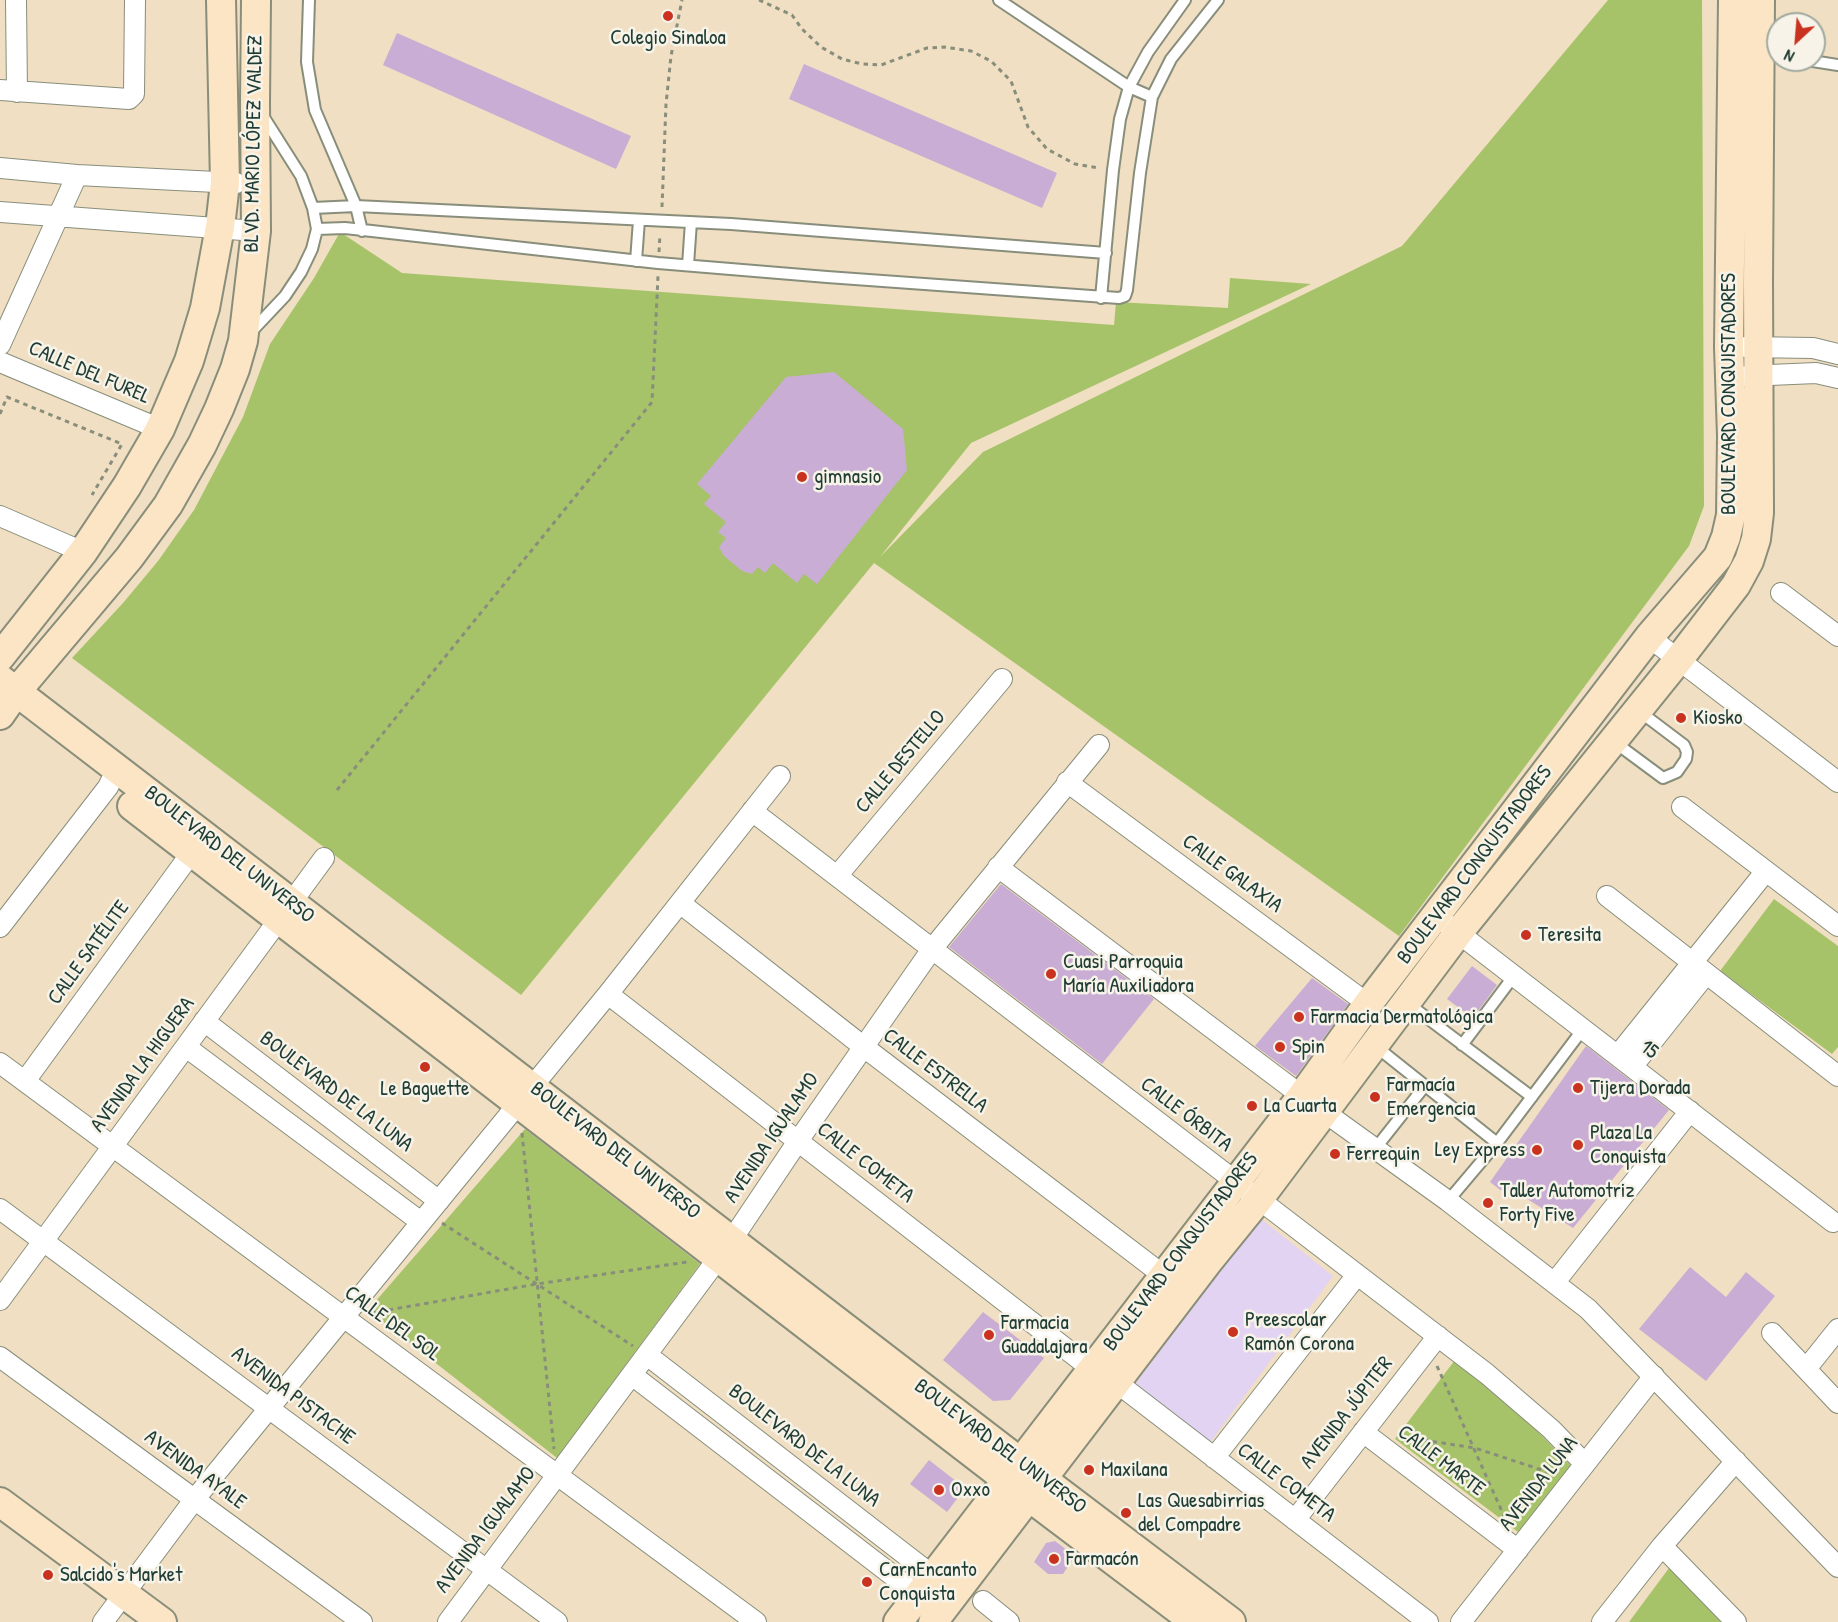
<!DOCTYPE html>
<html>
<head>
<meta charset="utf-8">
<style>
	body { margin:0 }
	#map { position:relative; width:1838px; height:1622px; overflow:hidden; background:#f0dfc2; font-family:"Patrick Hand",sans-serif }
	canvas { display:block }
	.north { position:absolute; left:1766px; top:12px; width:60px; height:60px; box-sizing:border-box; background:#f7f3e8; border:2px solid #a1aaa0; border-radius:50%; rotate:206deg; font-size:16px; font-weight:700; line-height:24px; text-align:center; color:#1f3d34 }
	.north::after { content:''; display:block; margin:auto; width:21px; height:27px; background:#c8321e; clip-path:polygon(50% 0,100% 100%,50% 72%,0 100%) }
</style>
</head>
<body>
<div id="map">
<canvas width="1838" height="1622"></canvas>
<div class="north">N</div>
</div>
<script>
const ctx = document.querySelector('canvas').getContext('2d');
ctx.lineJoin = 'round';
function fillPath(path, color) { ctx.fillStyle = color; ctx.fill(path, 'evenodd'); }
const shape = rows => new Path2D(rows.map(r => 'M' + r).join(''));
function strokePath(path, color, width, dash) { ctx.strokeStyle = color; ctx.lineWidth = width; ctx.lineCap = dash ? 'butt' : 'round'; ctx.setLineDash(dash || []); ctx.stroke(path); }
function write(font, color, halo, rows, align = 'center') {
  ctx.font = font + ' "Patrick Hand",sans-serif'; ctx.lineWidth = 5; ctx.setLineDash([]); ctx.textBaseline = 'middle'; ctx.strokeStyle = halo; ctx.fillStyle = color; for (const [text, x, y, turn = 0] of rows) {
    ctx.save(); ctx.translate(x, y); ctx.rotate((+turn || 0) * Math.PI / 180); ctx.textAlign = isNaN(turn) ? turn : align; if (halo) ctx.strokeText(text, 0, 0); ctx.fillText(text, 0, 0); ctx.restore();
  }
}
fillPath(shape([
	[1260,1218,1333,1276,1209,1444,1133,1387]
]), '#e3d3f2');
fillPath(shape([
	[1608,0,1702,0,1704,506,1689,546,1399,936,874,563,521,995,72,658,123,603,158,561,194,510,243,417,270,344,314,278,340,232,402,273,1114,325,1116,302,1228,308,1230,278,1311,284,971,443,880,557,983,452,1402,246],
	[1774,899,1838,946,1838,1047,1832,1054,1720,971],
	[525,1129,700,1264,557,1458,368,1310],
	[1455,1360,1511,1404,1581,1476,1530,1541,1395,1439],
	[1675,1560,1731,1622,1629,1622]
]), '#a7c369');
fillPath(shape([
	[397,33,631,136,616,169,383,65],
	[804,64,1057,173,1042,208,789,99],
	[834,372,903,429,907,470,817,584,804,574,797,583,773,563,765,573,758,567,752,574,742,571,724,556,719,547,726,538,718,532,726,522,704,504,711,496,697,484,786,377],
	[1001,884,1154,999,1102,1064,949,947],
	[1472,966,1497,985,1473,1018,1447,999],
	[1312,978,1348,1004,1296,1076,1255,1046],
	[1586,1046,1669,1110,1573,1228,1521,1195,1503,1192,1490,1182],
	[1690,1267,1726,1297,1746,1272,1775,1296,1706,1381,1639,1329],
	[983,1312,1044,1358,1010,1400,993,1401,943,1360],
	[929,1460,961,1485,960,1495,947,1512,910,1484],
	[1055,1541,1075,1556,1063,1574,1048,1574,1034,1562,1046,1543]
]), '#c9add5');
const lane = shape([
	[309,0,307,62,315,110,356,206,362,231],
	[999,0,1129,87,1152,97],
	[1760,53,1778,56],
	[1806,60,1838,65],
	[313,208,356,206,731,224,1106,253],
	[317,229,345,228,658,263,827,277,1119,298,1125,296,1127,290,1140,173,1152,97,1171,59,1218,0],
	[636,261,639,220],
	[688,265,691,222],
	[1101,298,1113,170,1120,119,1129,87,1148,52,1185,0],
	[251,332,285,296,301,272,312,249,317,229,313,208,301,176,263,116],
	[1613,741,1663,778,1677,772,1686,759,1687,752,1684,745,1639,711],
	[1406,1002,1532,1097],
	[1374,1045,1497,1143],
	[1462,1045,1513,977],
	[1375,1149,1424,1087],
	[1448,1201,1497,1143,1583,1029]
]);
const street = shape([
	[16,0,17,92],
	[0,90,129,99,134,94,135,0],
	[0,168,77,175,236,183],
	[0,212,256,231],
	[0,345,77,175],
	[1745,347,1813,348,1838,354],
	[0,362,160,429],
	[1747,376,1816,373,1838,378],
	[0,516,83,552],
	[1781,593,1838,636],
	[1649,637,1838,782],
	[1067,782,1368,1004],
	[1682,807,1838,926],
	[752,811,1487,1374,1551,1429,1585,1464],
	[998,867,1302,1096,1448,1201,1588,1309,1838,1567],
	[837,876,1002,679],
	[1607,896,1838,1076],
	[680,903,864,1047,1163,1275],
	[1448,925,1833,1222],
	[0,927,108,787,117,769],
	[608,994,1092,1369],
	[204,1021,439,1201],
	[186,1047,421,1222],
	[1618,1055,1766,871],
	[0,1063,756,1622],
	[1632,1067,1706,974],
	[25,1081,192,852],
	[0,1209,557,1622],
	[1555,1282,1690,1111],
	[0,1300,324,858],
	[1772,1333,1838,1403],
	[647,1355,933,1576],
	[0,1357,362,1622],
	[1806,1369,1838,1329],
	[632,1375,918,1595],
	[1116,1382,1428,1622],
	[1363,1432,1518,1550],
	[1214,1458,1357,1275],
	[1295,1520,1438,1336],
	[1662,1546,1736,1622],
	[983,1601,1009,1622],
	[103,1622,194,1500,608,994,780,776],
	[448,1622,731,1241,798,1141,932,949,1099,745],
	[1461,1622,1654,1376],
	[1602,1622,1662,1546,1736,1461]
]);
const secondary = shape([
	[0,657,83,552,127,486,160,429,189,361,205,308,220,227,225,183,221,0],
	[0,679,1020,1462,1231,1622],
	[0,715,16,692,129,558,168,505,202,445,219,409,235,369,243,341,256,231,255,103,256,0],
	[132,806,1028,1496,1195,1622],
	[0,1502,162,1622],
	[898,1622,1302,1096,1368,1004,1649,637,1718,557,1726,537,1731,515,1732,436,1729,347,1733,0],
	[933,1622,1207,1263,1258,1200,1458,933,1679,659,1736,585,1749,561,1756,539,1759,513,1758,281,1760,0]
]);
strokePath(lane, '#888e7b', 14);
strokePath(street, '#888e7b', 22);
strokePath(secondary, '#888e7b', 32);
strokePath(shape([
	[759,0,792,15,802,29,821,47,842,59,862,64,881,65,927,48,944,47,971,51,991,61,1011,81,1028,127,1047,149,1075,164,1099,168],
	[662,207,666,104,671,56,682,0],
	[659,252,660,234],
	[0,414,7,397,122,444,92,495],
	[337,790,652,402,658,276],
	[522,1133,554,1449],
	[442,1223,633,1346],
	[371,1313,537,1284,687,1262],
	[1437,1366,1504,1516],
	[1397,1436,1475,1448,1554,1474]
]), '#888e7b', 3, [4.5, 4.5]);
strokePath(lane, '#fff', 10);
strokePath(street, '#fff', 20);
strokePath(secondary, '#fce5c4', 28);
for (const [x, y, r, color] of [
	[668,16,6,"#c8321e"],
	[802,477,6,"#c8321e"],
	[1681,718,6,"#c8321e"],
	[1526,935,6,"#c8321e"],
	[1051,974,6,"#c8321e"],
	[1299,1017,6,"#c8321e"],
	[1280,1047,6,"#c8321e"],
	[425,1067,6,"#c8321e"],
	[1578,1088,6,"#c8321e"],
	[1375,1097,6,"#c8321e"],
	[1252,1106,6,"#c8321e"],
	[1578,1145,6,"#c8321e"],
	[1537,1150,6,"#c8321e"],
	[1335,1154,6,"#c8321e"],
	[1488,1203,6,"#c8321e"],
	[1233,1332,6,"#c8321e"],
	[989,1335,6,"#c8321e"],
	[1089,1470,6,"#c8321e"],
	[939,1490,6,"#c8321e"],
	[1126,1513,6,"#c8321e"],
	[1054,1559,6,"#c8321e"],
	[48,1575,6,"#c8321e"],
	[867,1582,6,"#c8321e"]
]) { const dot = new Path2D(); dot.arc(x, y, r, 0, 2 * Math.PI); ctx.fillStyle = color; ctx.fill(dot); strokePath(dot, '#f7f3e8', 2); }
write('21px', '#1f3d34', '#f7f3e8', [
	["Colegio Sinaloa",668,38,"center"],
	["gimnasio",814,477],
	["Kiosko",1693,718],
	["Teresita",1538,935],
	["Cuasi Parroquia",1063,962],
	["María Auxiliadora",1063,986],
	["Farmacia Dermatológica",1311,1017],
	["Spin",1292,1047],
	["Farmacía",1387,1085],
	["Emergencia",1387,1109],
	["Tijera Dorada",1590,1088],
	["Le Baguette",425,1089,"center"],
	["La Cuarta",1264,1106],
	["Plaza La",1590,1133],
	["Conquista",1590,1157],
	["Ley Express",1525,1150,"right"],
	["Ferrequin",1347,1154],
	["Taller Automotriz",1500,1191],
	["Forty Five",1500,1215],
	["Preescolar",1245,1320],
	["Ramón Corona",1245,1344],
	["Farmacia",1001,1323],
	["Guadalajara",1001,1347],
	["Maxilana",1101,1470],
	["Oxxo",951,1490],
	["Las Quesabirrias",1138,1501],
	["del Compadre",1138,1525],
	["Farmacón",1066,1559],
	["CarnEncanto",879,1570],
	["Conquista",879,1594],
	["Salcido's Market",60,1575]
], 'left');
write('21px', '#1f3d34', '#f7f3e8', [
	["BLVD. MARIO LÓPEZ VALDEZ",254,144,-89],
	["CALLE DEL FUREL",89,373,23],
	["BOULEVARD CONQUISTADORES",1729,394,-90],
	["CALLE DESTELLO",901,762,-50],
	["BOULEVARD DEL UNIVERSO",229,855,38],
	["BOULEVARD CONQUISTADORES",1475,865,-53],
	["CALLE GALAXIA",1232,874,36],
	["CALLE SATÉLITE",89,953,-54],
	["15",1649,1050,38],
	["AVENIDA LA HIGUERA",143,1065,-54],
	["CALLE ESTRELLA",935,1071,37],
	["BOULEVARD DE LA LUNA",336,1092,37],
	["CALLE ÓRBITA",1186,1115,37],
	["AVENIDA IGUALAMO",772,1138,-56],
	["BOULEVARD DEL UNIVERSO",615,1151,38],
	["CALLE COMETA",865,1163,38],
	["BOULEVARD CONQUISTADORES",1181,1252,-53],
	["CALLE DEL SOL",392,1324,36],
	["AVENIDA PISTACHE",293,1396,37],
	["AVENIDA JÚPITER",1347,1413,-52],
	["BOULEVARD DE LA LUNA",804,1446,38],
	["BOULEVARD DEL UNIVERSO",1000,1447,37],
	["CALLE MARTE",1441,1461,37],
	["AVENIDA AYALE",195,1470,36],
	["CALLE COMETA",1286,1483,37],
	["AVENIDA LUNA",1539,1484,-52],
	["AVENIDA IGUALAMO",486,1530,-53]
]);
</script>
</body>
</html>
